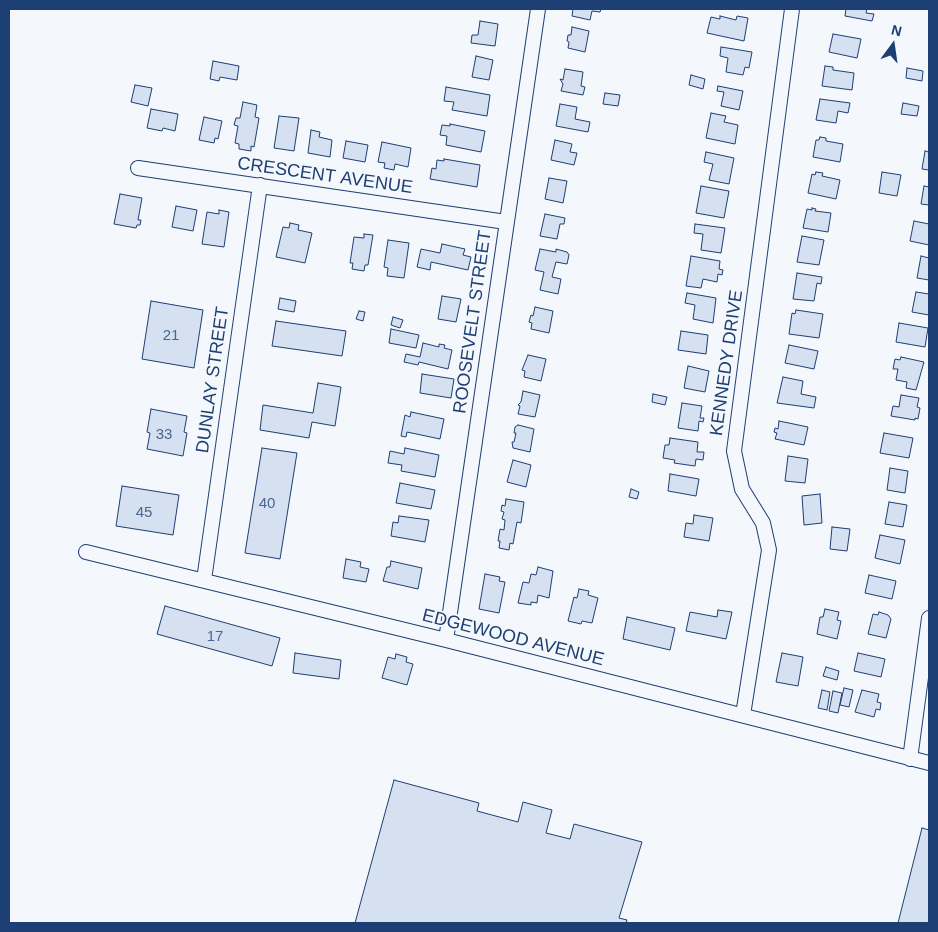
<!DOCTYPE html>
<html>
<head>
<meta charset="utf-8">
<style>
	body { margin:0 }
	#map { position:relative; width:938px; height:932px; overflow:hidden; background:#f4f7fb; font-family:Helvetica,sans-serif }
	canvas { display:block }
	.frame { position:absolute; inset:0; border:10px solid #1d3f73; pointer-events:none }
	.north { position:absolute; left:868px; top:20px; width:50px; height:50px; -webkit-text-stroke:4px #f4f7fb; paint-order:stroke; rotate:14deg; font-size:14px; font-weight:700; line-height:20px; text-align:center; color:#1d3f73 }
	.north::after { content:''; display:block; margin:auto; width:18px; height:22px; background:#1d3f73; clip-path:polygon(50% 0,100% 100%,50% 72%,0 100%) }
</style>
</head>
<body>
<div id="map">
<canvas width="938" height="932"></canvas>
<div class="frame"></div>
<div class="north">N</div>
</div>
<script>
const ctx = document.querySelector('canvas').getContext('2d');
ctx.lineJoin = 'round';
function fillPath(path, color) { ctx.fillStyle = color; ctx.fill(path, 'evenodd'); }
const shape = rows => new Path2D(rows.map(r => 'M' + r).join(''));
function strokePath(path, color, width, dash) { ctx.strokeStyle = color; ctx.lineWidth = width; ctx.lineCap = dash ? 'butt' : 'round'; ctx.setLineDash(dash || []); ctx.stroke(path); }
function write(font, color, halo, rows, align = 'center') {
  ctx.font = font + ' Helvetica,sans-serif'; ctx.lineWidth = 4; ctx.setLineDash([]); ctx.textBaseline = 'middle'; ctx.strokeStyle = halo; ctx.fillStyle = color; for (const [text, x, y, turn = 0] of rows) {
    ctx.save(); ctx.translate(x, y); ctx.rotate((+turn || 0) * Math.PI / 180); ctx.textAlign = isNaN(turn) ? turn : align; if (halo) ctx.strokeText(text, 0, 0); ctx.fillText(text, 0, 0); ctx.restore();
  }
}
const building = shape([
	[573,9,601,9,600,12,592,11,590,20,572,16,573,9],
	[846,9,867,9,866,13,874,14,872,21,845,16,846,9],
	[720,16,736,20,737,16,748,18,744,41,707,33,711,17,720,19,720,16],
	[480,21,498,24,495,46,471,43,472,35,478,35,480,21],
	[572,27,589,31,585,52,568,48,569,42,567,41,568,35,571,35,572,27],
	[833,34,861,39,857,58,829,52,833,34],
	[721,47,752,52,749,68,745,67,743,75,726,72,728,58,720,56,721,47],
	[476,56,493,60,489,80,472,77,476,56],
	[213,61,239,66,237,80,220,77,219,81,210,79,213,61],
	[825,66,833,67,833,70,854,73,852,90,822,86,825,66],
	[907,68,923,71,922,81,906,78,907,68],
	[565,69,583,72,581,86,585,87,583,95,561,91,563,84,560,79,563,80,565,69],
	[691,75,705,79,703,89,689,85,691,75],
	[135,85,152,88,148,106,131,102,135,85],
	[718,86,743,91,739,110,721,106,724,92,717,91,718,86],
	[446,87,490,95,487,116,452,110,454,102,444,101,446,87],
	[605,93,620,95,618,106,603,104,605,93],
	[820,99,850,103,848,113,838,111,836,123,816,120,820,99],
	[243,102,257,105,255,117,259,118,254,147,251,146,251,151,239,149,239,144,235,143,238,126,234,125,236,118,240,118,243,102],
	[903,103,919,106,917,116,901,114,903,103],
	[560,104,577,107,575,119,590,122,588,132,556,126,560,104],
	[151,109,178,114,175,131,163,128,162,131,147,128,151,109],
	[711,113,726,116,724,122,738,125,735,144,706,138,711,113],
	[279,116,299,118,294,151,274,148,279,116],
	[204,117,222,121,218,139,215,138,214,143,199,140,204,117],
	[450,124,485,131,481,152,446,145,447,136,440,135,442,125,450,126,450,124],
	[311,130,320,132,319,137,332,140,330,157,308,153,311,130],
	[820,137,826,138,826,141,843,144,840,162,813,157,816,140,819,140,820,137],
	[555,140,572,144,570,152,577,153,574,165,551,160,555,140],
	[346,141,368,145,365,162,343,158,346,141],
	[382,142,411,148,408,167,395,164,394,170,384,168,385,163,378,162,382,142],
	[925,151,929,152,929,170,922,169,925,151],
	[706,152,734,158,729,184,709,180,713,164,704,162,706,152],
	[444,159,480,165,477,187,430,179,432,168,436,169,437,160,444,161,444,159],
	[816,172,823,173,822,176,840,180,836,199,808,193,812,174,815,175,816,172],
	[882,172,901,175,897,196,879,193,882,172],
	[549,178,567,181,563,203,545,199,549,178],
	[701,186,729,191,724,218,696,213,701,186],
	[924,186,929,187,929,205,921,204,924,186],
	[120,194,142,198,138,220,141,220,140,225,137,225,136,228,114,224,120,194],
	[176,206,197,210,193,231,172,227,176,206],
	[812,208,816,209,815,211,831,213,828,232,803,228,807,209,812,210,812,208],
	[219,210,229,212,224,247,202,244,207,212,219,214,219,210],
	[545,214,565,218,564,224,560,224,557,239,540,236,545,214],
	[914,221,929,224,929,245,910,241,914,221],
	[290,223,299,225,298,230,312,233,305,263,276,257,283,227,289,228,290,223],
	[695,224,725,228,721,253,701,250,703,234,694,233,695,224],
	[364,234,373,235,368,265,365,265,364,271,352,269,353,263,350,263,354,237,364,238,364,234],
	[802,236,824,240,819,265,797,262,802,236],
	[388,240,409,243,404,278,387,276,388,268,384,267,388,240],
	[442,244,465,249,463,255,471,257,468,270,431,262,430,270,417,267,421,249,440,253,442,244],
	[540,249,556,252,556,249,567,252,569,255,567,264,556,262,552,277,561,279,558,294,540,290,544,272,535,270,540,249],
	[691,256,720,261,719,269,723,270,722,275,718,274,717,282,703,279,701,288,686,286,691,256],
	[921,256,929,258,929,280,917,278,921,256],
	[797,273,822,277,821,284,817,283,814,301,793,299,797,273],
	[916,292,929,294,929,315,912,312,916,292],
	[687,293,716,298,713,323,693,319,695,305,685,303,687,293],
	[442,296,461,299,456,322,438,319,442,296],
	[280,298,296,301,294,312,278,309,280,298],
	[151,301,203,310,194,368,142,359,151,301],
	[535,307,553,311,549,333,531,329,532,323,529,322,531,315,533,316,535,307],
	[796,310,823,314,819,338,789,334,792,313,795,314,796,310],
	[359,311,365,312,363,321,356,319,359,311],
	[393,317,403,320,400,328,391,325,393,317],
	[276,321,346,331,342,356,272,346,276,321],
	[899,323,928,328,925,347,896,342,899,323],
	[391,329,419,335,416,348,389,343,391,329],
	[681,331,708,335,706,354,678,350,681,331],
	[423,343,439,347,439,344,445,345,444,348,452,350,448,369,419,362,418,365,404,362,406,354,420,357,423,343],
	[789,345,818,351,814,369,785,363,789,345],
	[528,355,546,359,541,381,524,377,525,371,522,370,528,355],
	[901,357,924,362,916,390,906,388,907,382,896,380,898,369,893,369,895,359,900,360,901,357],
	[688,366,709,371,705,392,684,388,688,366],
	[422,374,454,379,451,398,420,393,422,374],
	[783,377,803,381,801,394,816,397,814,408,777,403,783,377],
	[318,383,341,387,335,426,312,422,309,438,260,430,263,405,313,413,318,383],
	[523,391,540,395,535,417,518,414,520,406,518,405,521,402,523,391],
	[653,394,667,397,665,405,652,402,653,394],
	[901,395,919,398,917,407,920,408,918,419,915,418,915,420,891,416,893,406,899,407,901,395],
	[682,403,702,406,700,418,704,418,703,422,699,421,698,431,678,428,682,403],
	[151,409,187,416,184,432,187,433,183,456,147,449,150,433,147,432,151,409],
	[411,412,444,419,440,439,407,432,406,437,401,436,405,415,410,417,411,412],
	[779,421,808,427,804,445,775,439,777,433,774,432,775,428,778,429,779,421],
	[518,425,534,429,530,452,513,448,512,442,514,442,516,433,514,433,515,427,518,425],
	[884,433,913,438,909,458,880,453,884,433],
	[670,438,698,442,697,452,704,452,703,460,696,459,695,466,674,463,675,460,663,458,665,445,669,445,670,438],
	[262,448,297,453,280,559,245,553,262,448],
	[405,448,439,455,435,477,401,471,402,465,388,463,390,451,404,454,405,448],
	[788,456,808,459,805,483,785,481,788,456],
	[513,460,531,465,526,487,507,482,513,460],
	[890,468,908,471,905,493,887,490,890,468],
	[670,474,699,479,696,496,668,491,670,474],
	[400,483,435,490,431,509,396,503,400,483],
	[122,486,179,495,173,535,116,526,122,486],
	[631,489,639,492,637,499,629,497,631,489],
	[820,494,822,523,804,525,802,496,820,494],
	[506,499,524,502,521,523,517,522,513,544,510,543,509,550,499,548,500,541,498,541,500,529,504,530,505,520,502,519,504,512,501,511,502,505,505,506,506,499],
	[889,502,907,505,903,527,885,524,889,502],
	[694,515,713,518,709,541,684,537,686,523,693,524,694,515],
	[399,516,429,520,425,542,391,536,393,522,398,523,399,516],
	[832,527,850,529,847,551,830,549,832,527],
	[880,535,905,540,900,564,875,558,880,535],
	[346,559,361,562,360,567,369,569,366,582,343,578,346,559],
	[391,561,422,568,418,589,383,581,387,567,390,567,391,561],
	[538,567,553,571,549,598,538,595,537,603,531,602,531,605,518,603,523,582,529,583,531,574,536,575,538,567],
	[485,574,500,577,499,581,505,582,499,613,479,609,485,574],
	[869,575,896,581,892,599,865,593,869,575],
	[579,589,589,591,588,595,598,598,592,623,582,621,581,624,568,621,574,597,577,598,579,589],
	[165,606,280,638,272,666,157,634,165,606],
	[825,609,839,612,837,620,841,621,837,639,817,634,820,617,823,617,825,609],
	[718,610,732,612,726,639,686,631,690,612,717,617,718,610],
	[879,612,888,615,891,619,886,638,868,634,873,614,878,615,879,612],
	[627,617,675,628,670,650,623,639,627,617],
	[295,653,341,660,339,679,293,673,295,653],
	[782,653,803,657,798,686,776,682,782,653],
	[858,653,885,659,881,677,854,671,858,653],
	[396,654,407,657,406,662,413,664,407,685,382,678,388,657,395,659,396,654],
	[826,667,839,671,837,680,823,676,826,667],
	[844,688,853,690,849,707,840,705,844,688],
	[822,690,830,692,827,710,818,708,822,690],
	[862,690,879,694,877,702,881,703,880,710,876,709,874,717,855,712,862,690],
	[833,691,842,693,838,713,829,711,833,691],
	[394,780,479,803,477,811,518,822,523,802,552,810,546,833,570,839,574,824,642,842,619,918,627,920,626,923,355,923,394,780],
	[922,828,929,830,929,923,898,923,922,828]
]);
fillPath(building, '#d5e0f0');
strokePath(building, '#1d3f73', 1);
const minor = shape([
	[138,168,506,222],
	[86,552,446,640,929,763],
	[204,580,260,185],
	[446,640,538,9],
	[743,715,769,550,763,523,742,489,734,451,792,9],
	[910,759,929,618]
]);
strokePath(minor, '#1d3f73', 16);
strokePath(minor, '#f4f7fb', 14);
write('15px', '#4b6792', null, [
	["21",171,336],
	["33",164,435],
	["40",267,504],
	["45",144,513],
	["17",215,637]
]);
write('18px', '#1d3f73', '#f4f7fb', [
	["CRESCENT AVENUE",325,176,8],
	["ROOSEVELT STREET",473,322,-82],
	["KENNEDY DRIVE",727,363,-82],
	["DUNLAY STREET",213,380,-82],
	["EDGEWOOD AVENUE",513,638,14]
]);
</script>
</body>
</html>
